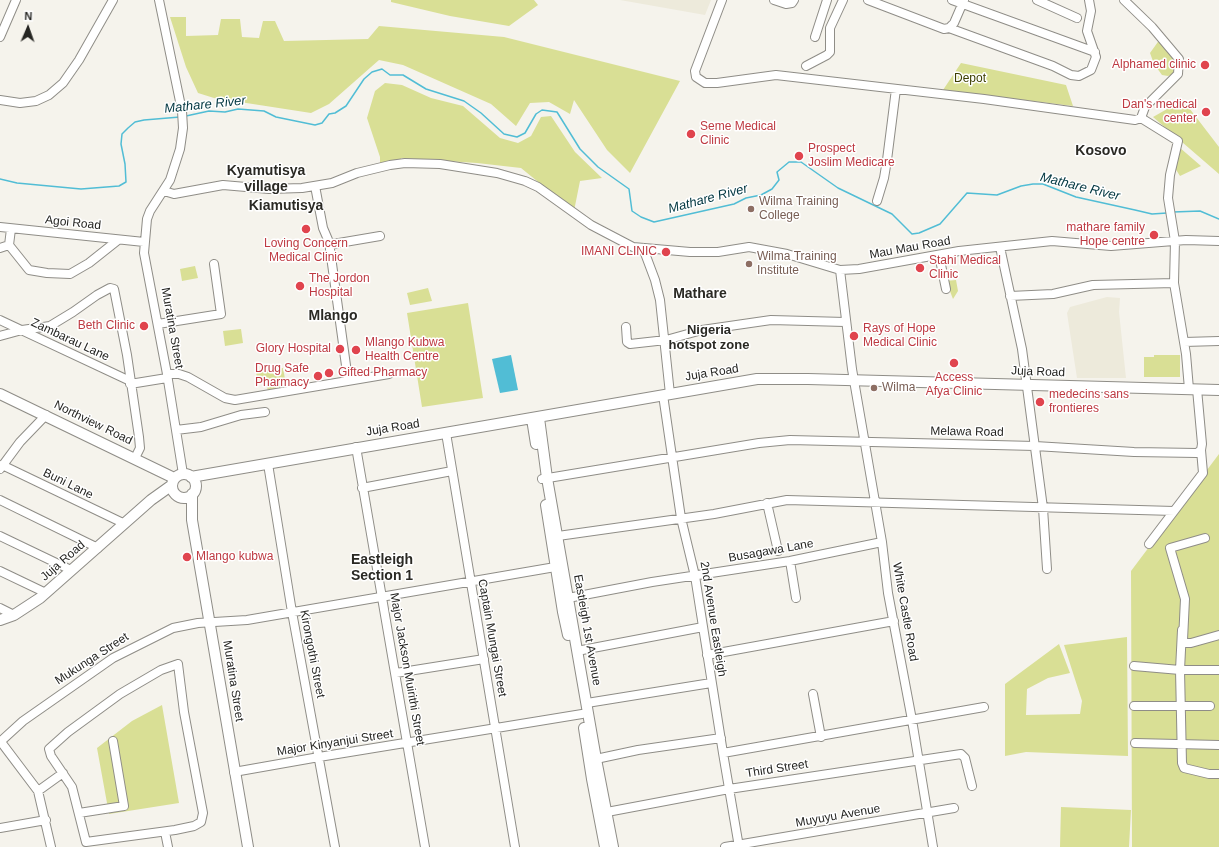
<!DOCTYPE html>
<html>
<head>
<meta charset="utf-8">
<style>
	body { margin:0 }
	#map { position:relative; width:1219px; height:847px; overflow:hidden; background:#f5f3ec; font-family:Arial,sans-serif }
	canvas { display:block }
	.north { position:absolute; left:8px; top:8px; width:40px; height:40px; -webkit-text-stroke:3px #fff; paint-order:stroke; rotate:2deg; font-size:11px; font-weight:700; line-height:16px; text-align:center; color:#252522 }
	.north::after { content:''; display:block; margin:auto; width:14px; height:18px; background:#252522; clip-path:polygon(50% 0,100% 100%,50% 72%,0 100%) }
</style>
</head>
<body>
<div id="map">
<canvas width="1219" height="847"></canvas>
<div class="north">N</div>
</div>
<script>
const ctx = document.querySelector('canvas').getContext('2d');
ctx.lineJoin = 'round';
function fillPath(path, color) { ctx.fillStyle = color; ctx.fill(path, 'evenodd'); }
const shape = rows => new Path2D(rows.map(r => 'M' + r).join(''));
function strokePath(path, color, width, dash) { ctx.strokeStyle = color; ctx.lineWidth = width; ctx.lineCap = dash ? 'butt' : 'round'; ctx.setLineDash(dash || []); ctx.stroke(path); }
function write(font, color, halo, rows, align = 'center') {
  ctx.font = font + ' Arial,sans-serif'; ctx.lineWidth = 3; ctx.setLineDash([]); ctx.textBaseline = 'middle'; ctx.strokeStyle = halo; ctx.fillStyle = color; for (const [text, x, y, turn = 0] of rows) {
    ctx.save(); ctx.translate(x, y); ctx.rotate((+turn || 0) * Math.PI / 180); ctx.textAlign = isNaN(turn) ? turn : align; if (halo) ctx.strokeText(text, 0, 0); ctx.fillText(text, 0, 0); ctx.restore();
  }
}
fillPath(shape([
	[620,0,711,0,705,15],
	[1107,297,1120,298,1119,312,1126,378,1077,378,1067,313,1070,307]
]), '#edeadb');
fillPath(shape([
	[391,0,534,0,538,5,509,26,450,16,391,2],
	[170,17,186,17,186,36,218,35,221,19,240,19,242,37,259,38,263,21,275,21,284,41,368,39,379,26,504,37,680,81,630,173,607,150,574,100,570,114,549,102,530,103,516,126,491,104,403,65,379,60,329,104,311,113,214,98,198,93,186,67],
	[1160,39,1177,58,1176,73,1168,76,1162,75,1154,64,1150,53],
	[961,63,1066,85,1073,106,943,90],
	[385,83,402,85,431,98,463,106,500,138,518,143,531,136,541,117,551,116,575,152,602,178,580,181,574,211,521,168,477,163,401,158,401,160,380,164,380,157,367,118,375,91],
	[1183,100,1219,147,1219,174,1153,117],
	[1179,147,1201,166,1180,176,1173,165],
	[195,266,198,278,182,281,180,269],
	[956,280,958,291,953,299,946,281],
	[428,288,432,301,410,305,407,293],
	[468,303,483,398,422,407,407,313],
	[241,329,243,343,225,346,223,331],
	[1154,355,1180,355,1180,377,1144,377,1144,357,1154,357],
	[275,367,275,369,283,368,287,390,268,392,266,380,257,381,256,370],
	[1219,454,1219,847,1132,847,1131,571],
	[1127,637,1128,756,1026,752,1005,756,1005,684,1059,644,1070,673,1048,678,1027,689,1026,715,1080,714,1082,701,1064,645],
	[162,705,179,803,109,814,97,748,132,721],
	[1061,807,1131,810,1129,847,1060,847]
]), '#d9df95');
fillPath(shape([
	[511,355,518,390,500,393,492,359]
]), '#51bdd5');
strokePath(shape([
	[186,116,209,111,225,112,238,109,264,111,276,117,315,125,322,123,329,114,335,113,346,106,364,79,372,72,382,69,390,75,403,75,426,89,464,101,481,113,504,134,517,137,525,133,536,114,542,110,557,112,580,149,598,167,629,189,632,211,641,217,654,222,734,204,746,198,761,195,772,189,779,180,777,172,789,162,801,162,838,188,892,214,912,234,919,233,940,224,967,193,997,195,1021,186,1033,184,1043,184,1076,197,1135,210,1152,214,1167,213],
	[0,179,17,183,81,189,119,186,126,182,125,164,121,144,122,134,128,128,135,122,144,120,180,117],
	[1173,212,1200,211,1219,219]
]), '#51bdd5', 1.5);
const minor = shape([
	[159,0,182,111,183,128,180,149,170,180,150,211,147,219,144,253,167,374,183,474],
	[722,0,695,71,696,77,705,83,717,83,776,75,984,99,1135,120,1141,118,1178,141,1170,175,1168,198,1175,241,1174,283,1186,354,1189,389],
	[774,0,786,4,792,3,794,0],
	[868,0,944,29,949,28,954,23,964,0],
	[952,0,1095,52],
	[1037,0,1077,18],
	[1124,0,1152,27,1179,59,1178,74,1145,107,1141,118],
	[949,28,1053,66,1071,75,1079,76,1091,70,1096,57,1087,31,1091,11,1089,0],
	[0,37,16,0],
	[815,37,827,0],
	[806,66,827,55,830,52,830,28,843,0],
	[0,100,20,103,36,101,49,95,63,83,79,60,113,0],
	[315,186,323,228,329,242,348,380],
	[164,191,174,194,223,185,269,189,302,188,332,183,357,173,390,165,405,163,440,164,497,173,525,181,538,187,591,225,633,247,690,252,718,252,749,247,787,254,840,270,859,269,959,251,1052,241,1111,246,1186,240,1219,241],
	[877,201,884,178,887,160,896,89],
	[0,227,144,242],
	[329,242,333,244,380,236],
	[9,245,29,270,47,273,70,274,89,263,118,240],
	[1000,247,1022,349,1043,508,1047,569],
	[0,248,9,245,11,229],
	[643,248,655,280,660,300,670,394],
	[939,255,946,289],
	[840,270,852,369,882,542,888,593,912,720,933,847],
	[1010,296,1053,294,1093,285,1174,283],
	[0,320,130,381],
	[158,324,221,314,214,264],
	[626,327,627,342,630,344,666,340,702,330,771,320,845,322],
	[0,336,22,330,50,326,73,312,97,295,110,288,114,289,127,355,139,437,140,448,135,458],
	[1184,342,1219,341],
	[167,374,179,374,188,377,225,398,235,400,389,374],
	[130,384,167,378],
	[663,395,681,518,695,576,723,753,739,847],
	[176,430,201,427,241,415,265,412],
	[446,433,515,847],
	[356,447,425,847],
	[268,464,292,612,335,847],
	[2,465,123,523],
	[0,469,20,442,46,415],
	[542,479,759,443,790,440,1035,446,1134,452,1197,453,1201,450,1202,444,1197,389],
	[362,488,452,471],
	[0,500,98,548],
	[767,503,778,551],
	[0,536,71,570],
	[558,536,714,514,787,500,1174,511],
	[1205,538,1170,548,1185,599,1183,640,1185,643,1191,643,1219,635],
	[1149,544,1203,473,1201,450],
	[790,561,796,598],
	[0,571,46,593],
	[568,598,652,582,790,561,882,542],
	[0,608,14,615],
	[1182,630,1180,670,1182,763,1184,768,1209,774,1219,774],
	[577,651,703,627],
	[707,655,894,621],
	[178,664,184,712,203,813,201,822,194,826,175,830,86,842,72,787,51,756,49,749,68,732,120,694,161,670,178,664],
	[1134,666,1180,670,1219,670],
	[396,673,484,659],
	[813,694,821,737],
	[587,703,711,683],
	[1134,706,1210,706],
	[0,742,23,721,113,658,173,628,198,623,247,620,561,566],
	[1,742,38,791,51,847],
	[1135,743,1219,745],
	[723,753,984,707],
	[596,759,638,750,721,738],
	[234,772,319,757,582,714],
	[38,791,63,773],
	[607,812,729,789,961,754,965,758,972,786],
	[79,813,124,806,113,741],
	[0,828,46,820],
	[165,832,168,847],
	[725,847,954,808]
]);
const major = shape([
	[0,394,174,478],
	[539,418,547,478,596,759,613,847],
	[532,419,536,444],
	'172 486a12 12 0 1 1 24 0a12 12 0 1 1-24 0Z',
	[191,477,757,379,808,379,1219,390],
	[192,494,192,520,248,847],
	[546,505,563,612,568,635],
	[0,620,14,615,40,598,151,500,172,485],
	[584,728,592,779,605,847]
]);
strokePath(minor, '#8f8d87', 10);
strokePath(major, '#8f8d87', 12);
strokePath(minor, '#fff', 8);
strokePath(major, '#fff', 10);
for (const [x, y, r, color] of [
	[1205,65,5,"#e0444e"],
	[1206,112,5,"#e0444e"],
	[691,134,5,"#e0444e"],
	[799,156,5,"#e0444e"],
	[751,209,4,"#8d6e63"],
	[306,229,5,"#e0444e"],
	[1154,235,5,"#e0444e"],
	[666,252,5,"#e0444e"],
	[749,264,4,"#8d6e63"],
	[920,268,5,"#e0444e"],
	[300,286,5,"#e0444e"],
	[144,326,5,"#e0444e"],
	[854,336,5,"#e0444e"],
	[340,349,5,"#e0444e"],
	[356,350,5,"#e0444e"],
	[954,363,5,"#e0444e"],
	[329,373,5,"#e0444e"],
	[318,376,5,"#e0444e"],
	[874,388,4,"#8d6e63"],
	[1040,402,5,"#e0444e"],
	[187,557,5,"#e0444e"]
]) { const dot = new Path2D(); dot.arc(x, y, r, 0, 2 * Math.PI); ctx.fillStyle = color; ctx.fill(dot); strokePath(dot, '#fff', 1.5); }
write('12px', '#be3a42', '#fff', [
	["Alphamed clinic",1196,65,"right"],
	["Dan's medical",1197,105,"right"],
	["center",1197,119,"right"],
	["Seme Medical",700,127],
	["Clinic",700,141],
	["Prospect",808,149],
	["Joslim Medicare",808,163],
	["mathare family",1145,228,"right"],
	["Hope centre",1145,242,"right"],
	["Loving Concern",306,244,"center"],
	["Medical Clinic",306,258,"center"],
	["IMANI CLINIC",657,252,"right"],
	["Stahi Medical",929,261],
	["Clinic",929,275],
	["The Jordon",309,279],
	["Hospital",309,293],
	["Beth Clinic",135,326,"right"],
	["Rays of Hope",863,329],
	["Medical Clinic",863,343],
	["Mlango Kubwa",365,343],
	["Health Centre",365,357],
	["Glory Hospital",331,349,"right"],
	["Drug Safe",309,369,"right"],
	["Pharmacy",309,383,"right"],
	["Gifted Pharmacy",338,373],
	["Access",954,378,"center"],
	["Afya Clinic",954,392,"center"],
	["medecins sans",1049,395],
	["frontieres",1049,409],
	["Mlango kubwa",196,557]
], 'left');
write('12px', '#3d3f00', '#fff', [
	["Depot",970,79]
]);
write('12px', '#785e54', '#fff', [
	["Wilma Training",759,202],
	["College",759,216],
	["Wilma Training",757,257],
	["Institute",757,271],
	["Wilma",882,388]
], 'left');
write('12px', '#252522', '#fff', [
	["Agoi Road",73,223,6],
	["Mau Mau Road",910,248,-10],
	["Muratina Street",172,328,80],
	["Zambarau Lane",70,340,25],
	["Juja Road",1038,372,2],
	["Juja Road",712,373,-9],
	["Northview Road",93,423,26],
	["Juja Road",393,428,-9],
	["Melawa Road",967,432,1],
	["Buni Lane",68,484,26],
	["Busagawa Lane",771,551,-10],
	["Juja Road",63,561,-41],
	["White Castle Road",905,612,80],
	["2nd Avenue Eastleigh",713,619,81],
	["Eastleigh 1st Avenue",587,630,80],
	["Captain Mungai Street",492,638,80],
	["Kirongothi Street",312,654,79],
	["Mukunga Street",92,659,-33],
	["Major Jackson Muirithi Street",407,669,80],
	["Muratina Street",233,681,81],
	["Major Kinyanjui Street",335,743,-9],
	["Third Street",777,769,-9],
	["Muyuyu Avenue",838,816,-10]
]);
write('italic 13px', '#023741', '#fff', [
	["Mathare River",205,105,-6],
	["Mathare River",1080,187,14],
	["Mathare River",708,199,-15]
]);
write('bold 13px', '#2a2924', '#fff', [
	["Nigeria",709,330],
	["hotspot zone",709,345]
]);
write('bold 14px', '#2a2924', '#fff', [
	["Kosovo",1101,151],
	["Kyamutisya",266,171],
	["village",266,187],
	["Kiamutisya",286,206],
	["Mathare",700,294],
	["Mlango",333,316],
	["Eastleigh",382,560],
	["Section 1",382,576]
]);
</script>
</body>
</html>
